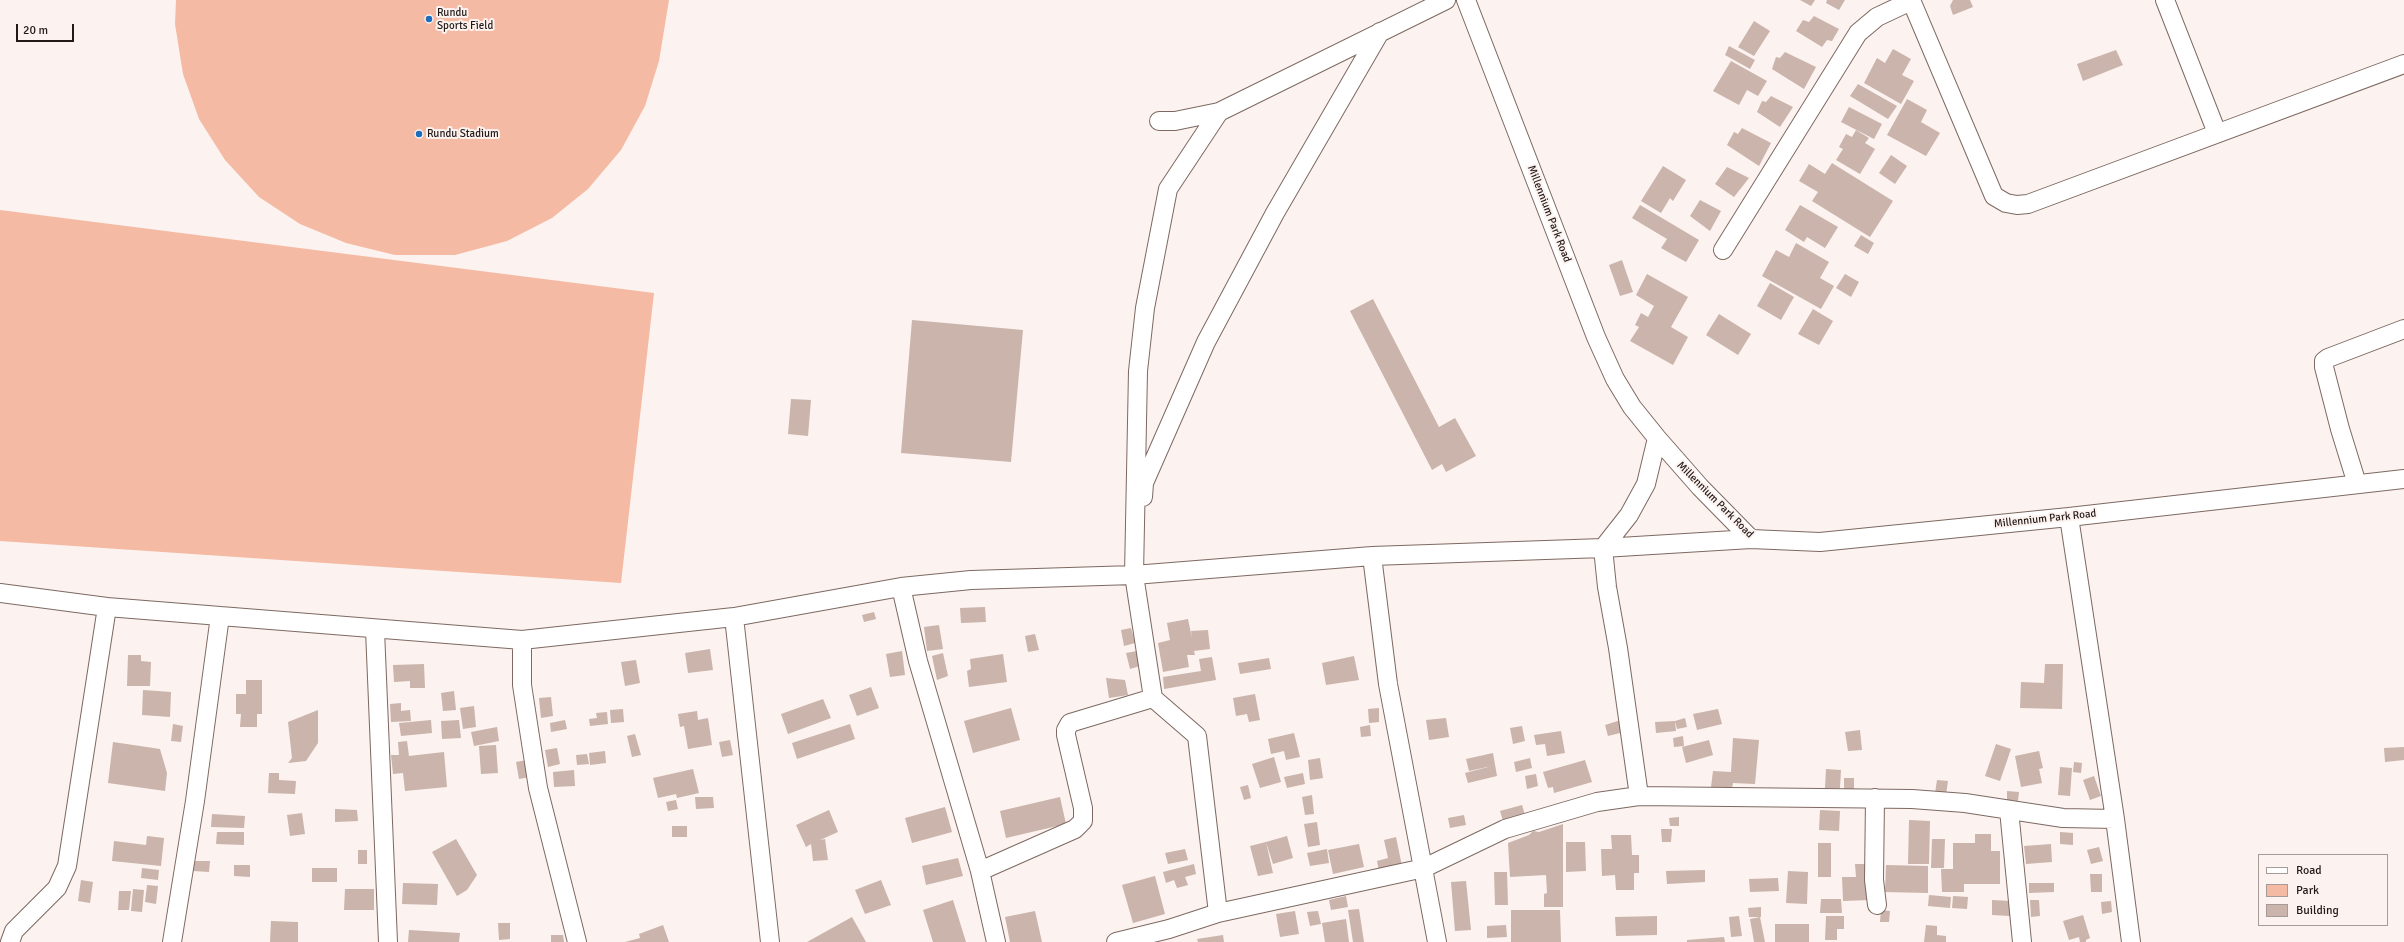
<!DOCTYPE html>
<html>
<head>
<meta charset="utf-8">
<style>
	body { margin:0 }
	#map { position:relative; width:2404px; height:942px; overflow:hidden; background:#fcf2ef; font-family:Signika,sans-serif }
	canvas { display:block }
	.legend { position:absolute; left:2258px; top:854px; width:130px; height:72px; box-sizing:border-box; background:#fcf2ef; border:1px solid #a59c99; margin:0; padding:5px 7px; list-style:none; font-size:12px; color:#221a17 }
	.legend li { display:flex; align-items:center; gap:8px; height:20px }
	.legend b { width:20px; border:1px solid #a59c99 }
	.scale { position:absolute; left:16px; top:24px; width:58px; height:18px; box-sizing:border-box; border:2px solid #221a17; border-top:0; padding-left:5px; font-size:12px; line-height:14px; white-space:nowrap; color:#221a17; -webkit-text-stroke:3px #fcf2ef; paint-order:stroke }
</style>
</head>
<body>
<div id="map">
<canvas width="2404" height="942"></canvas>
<ul class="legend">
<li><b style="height:5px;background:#fff"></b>Road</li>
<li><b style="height:11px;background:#f4baa4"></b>Park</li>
<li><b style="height:11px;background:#cab4ab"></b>Building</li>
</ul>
<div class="scale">20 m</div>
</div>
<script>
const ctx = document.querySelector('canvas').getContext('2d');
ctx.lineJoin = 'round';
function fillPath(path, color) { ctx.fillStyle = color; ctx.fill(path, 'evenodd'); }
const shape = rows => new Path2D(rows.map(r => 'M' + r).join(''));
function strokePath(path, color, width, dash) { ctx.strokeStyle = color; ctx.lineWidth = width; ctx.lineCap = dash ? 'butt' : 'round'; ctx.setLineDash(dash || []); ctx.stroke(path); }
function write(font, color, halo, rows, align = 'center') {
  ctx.font = font + ' Signika,sans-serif'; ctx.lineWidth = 4; ctx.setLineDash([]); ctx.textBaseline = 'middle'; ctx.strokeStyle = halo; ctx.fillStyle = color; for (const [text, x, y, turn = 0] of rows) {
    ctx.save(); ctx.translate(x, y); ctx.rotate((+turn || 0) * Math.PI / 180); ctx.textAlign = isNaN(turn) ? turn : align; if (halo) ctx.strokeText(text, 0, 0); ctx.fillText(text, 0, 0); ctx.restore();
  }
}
fillPath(shape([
	[176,0,669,0,659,61,645,106,621,150,588,189,552,218,507,241,455,255,395,255,346,243,300,224,259,197,225,160,199,119,183,74,175,24],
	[0,210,654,293,621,583,0,541]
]), '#f4baa4');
fillPath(shape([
	[1800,0,1815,0,1811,6],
	[1827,0,1845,0,1839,10,1826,3],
	[1953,0,1970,0,1973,7,1953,15,1950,6],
	[1814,16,1839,29,1832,41,1827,40,1822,47,1796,31,1803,20,1809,22],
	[1754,21,1770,31,1754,56,1738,47],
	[1729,46,1755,60,1750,69,1725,55],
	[1893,49,1911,59,1902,75,1914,81,1901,104,1864,83,1877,58,1885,63],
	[2116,50,2123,65,2083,81,2077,64],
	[1785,52,1816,67,1804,89,1772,69,1776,57,1780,58],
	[1731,61,1767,81,1758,96,1747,90,1739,105,1713,91],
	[1858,84,1897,106,1888,119,1850,96],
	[1771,96,1793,107,1780,127,1757,112,1762,101,1766,102],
	[1907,99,1927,110,1921,122,1940,133,1926,156,1887,135],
	[1849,107,1882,124,1874,139,1841,122],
	[1742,128,1771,143,1759,166,1727,145,1734,132,1738,134],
	[1856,130,1869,138,1865,143,1875,149,1860,174,1836,160,1843,149,1839,147,1846,134,1852,137],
	[1891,155,1907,166,1895,184,1879,173],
	[1832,163,1893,201,1870,237,1812,201,1818,192,1799,181,1809,164,1825,174],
	[1663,166,1686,180,1673,201,1670,198,1661,213,1641,201],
	[1727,167,1749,178,1734,197,1715,184],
	[1700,200,1721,211,1710,231,1690,216],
	[1640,205,1699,240,1686,262,1661,248,1667,239,1632,218],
	[1800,205,1838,227,1825,248,1807,237,1804,242,1785,230],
	[1861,235,1874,243,1868,254,1854,246],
	[1796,243,1829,262,1820,278,1834,286,1821,309,1762,276,1776,250,1789,257],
	[1622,260,1633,292,1620,296,1609,265],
	[1647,274,1688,297,1671,327,1688,337,1673,365,1630,341,1639,327,1635,325,1641,313,1648,317,1654,306,1636,295],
	[1845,274,1859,282,1851,297,1836,288],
	[1770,283,1794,297,1781,320,1757,306],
	[1373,299,1439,427,1455,418,1476,456,1446,472,1442,464,1432,470,1350,311],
	[1813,309,1833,321,1819,345,1798,334],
	[1719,314,1751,334,1738,355,1706,335],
	[912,320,1023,330,1011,462,901,453],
	[791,399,811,400,808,436,788,434],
	[985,607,986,622,961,623,960,608],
	[874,612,876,619,864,622,862,615],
	[1188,619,1192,638,1191,631,1208,630,1210,649,1194,651,1195,655,1187,655,1189,667,1163,672,1158,643,1170,640,1167,623],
	[939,625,943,649,927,651,924,627],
	[1131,628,1135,643,1124,646,1121,630],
	[1035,634,1039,650,1028,652,1025,636],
	[710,649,713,670,688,673,685,653],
	[902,651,905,675,890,677,886,654],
	[1137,651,1140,666,1130,669,1126,653],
	[943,653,948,676,937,680,932,656],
	[1003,654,1007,682,969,687,967,671,971,669,970,659],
	[128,655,141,655,141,661,151,662,150,686,127,686],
	[1354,656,1359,680,1326,685,1322,663],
	[1212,657,1216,680,1164,689,1163,677,1201,671,1199,659],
	[1269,658,1271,669,1240,674,1238,663],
	[636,660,640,683,625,686,621,662],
	[424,664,425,688,410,688,410,681,394,682,393,665],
	[2045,664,2063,664,2062,709,2020,708,2021,682,2044,683],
	[1106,678,1125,680,1128,695,1109,698],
	[246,680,262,680,262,714,257,714,257,727,240,727,241,714,236,714,236,694,246,694],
	[871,687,879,708,857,716,849,695],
	[143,690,171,692,170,717,142,715],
	[454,691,456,710,443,711,441,693],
	[1255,694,1260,720,1249,722,1247,714,1236,716,1233,698],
	[551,697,553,716,541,718,539,698],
	[823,699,831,718,788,734,781,714],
	[401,703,401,711,410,710,411,721,391,722,390,704],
	[474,706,476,727,463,729,460,708],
	[1011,708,1020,740,973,753,964,721],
	[1379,708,1379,722,1369,723,1368,709],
	[623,709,624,722,611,723,610,710],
	[1718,709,1722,724,1697,730,1693,714],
	[318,710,318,743,306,761,288,763,292,758,288,722],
	[697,711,698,720,708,718,712,745,688,749,684,726,680,727,678,714],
	[607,712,608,724,590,726,589,719,597,718,596,713],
	[1446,718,1449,737,1429,740,1426,720],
	[1685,718,1687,727,1677,729,1675,721],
	[431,720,432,733,401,736,399,723],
	[459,720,461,738,442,739,441,721],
	[565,720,567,729,551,732,550,723],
	[1621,720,1624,732,1608,736,1605,725],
	[1675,721,1676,731,1656,733,1655,722],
	[173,724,183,726,181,742,171,741],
	[850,724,855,739,797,759,792,743],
	[1370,725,1371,736,1361,737,1360,727],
	[1522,726,1525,741,1513,744,1510,728],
	[497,727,499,741,474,746,471,732],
	[1860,730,1862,750,1848,751,1845,732],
	[1561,731,1565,753,1547,756,1545,744,1536,745,1534,735],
	[1294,733,1300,757,1286,760,1284,751,1271,754,1268,739],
	[635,734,641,755,632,757,627,736],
	[1683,736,1684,746,1674,747,1673,738],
	[1733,738,1759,740,1755,784,1733,783,1732,788,1711,787,1713,771,1731,772],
	[730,740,733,755,722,757,719,742],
	[1709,740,1713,755,1686,763,1682,747],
	[407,741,409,756,444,752,447,787,405,791,403,773,393,774,391,755,399,755,398,742],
	[113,742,160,749,167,773,165,791,108,783],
	[1996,744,2011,749,2000,781,1985,776],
	[496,745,498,773,481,774,479,746],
	[2404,747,2404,760,2385,762,2384,748],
	[557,748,560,764,548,767,545,750],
	[605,751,606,763,590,765,589,753],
	[2039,751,2043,768,2039,769,2042,783,2021,787,2015,756],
	[1493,753,1497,776,1468,783,1465,773,1492,766,1469,771,1466,759],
	[587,754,589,764,577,765,576,755],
	[1274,757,1281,782,1260,788,1252,764],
	[1320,758,1323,778,1310,780,1308,760],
	[1530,758,1532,768,1516,772,1514,762],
	[527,760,530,777,519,779,516,762],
	[1585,760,1592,782,1554,793,1553,787,1548,788,1543,772],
	[2074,762,2082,763,2081,773,2073,772],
	[2060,767,2072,768,2070,796,2058,795],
	[693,769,699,793,677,798,676,794,658,798,653,778],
	[1826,769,1841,770,1840,788,1825,788],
	[574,770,575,786,554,787,553,772],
	[269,773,279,773,279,780,296,781,295,794,268,793],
	[1303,773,1305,784,1287,788,1284,777],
	[1536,774,1538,786,1527,789,1525,776],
	[2094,776,2101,796,2090,800,2083,780],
	[1844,778,1854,778,1854,790,1844,789],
	[1937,780,1948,781,1946,795,1935,793],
	[1248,785,1251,798,1244,800,1240,787],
	[2007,791,2019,792,2018,801,2007,800],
	[1312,795,1314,814,1305,815,1302,797],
	[695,797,713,797,714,808,696,809],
	[1060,797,1066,824,1006,838,1000,811],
	[676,800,678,809,668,811,666,802],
	[1522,805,1525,815,1503,821,1500,811],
	[945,807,952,832,912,843,905,818],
	[335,809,357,810,358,821,335,822],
	[829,810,838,832,820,840,825,839,828,860,813,861,811,844,806,847,796,825],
	[1820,810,1840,811,1839,831,1819,830],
	[302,813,305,834,290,836,287,815],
	[212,814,245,816,244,828,211,827],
	[1464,815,1466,825,1450,828,1448,818],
	[1679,817,1679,826,1670,826,1669,818],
	[1909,820,1930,821,1929,864,1908,864],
	[1317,822,1320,845,1308,847,1304,824],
	[1563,824,1563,907,1544,907,1544,894,1547,893,1546,875,1510,877,1508,843,1529,835,1533,831,1539,832],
	[672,826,687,826,687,837,672,837],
	[1661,829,1672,829,1671,842,1662,842],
	[217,832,244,832,244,845,216,844],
	[2060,832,2073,833,2073,845,2060,844],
	[1975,834,1991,834,1991,851,2000,851,2000,884,1964,884,1964,892,1942,892,1941,869,1953,869,1953,843,1975,843],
	[1611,835,1631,835,1632,855,1639,855,1639,873,1634,873,1634,890,1616,890,1615,875,1602,876,1601,849,1612,849],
	[147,836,164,838,161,866,112,861,114,841,146,845],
	[1287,836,1293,858,1273,864,1266,842],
	[1396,837,1402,866,1379,871,1377,861,1388,858,1384,840],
	[456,839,477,875,467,890,457,896,432,852],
	[1932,839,1945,839,1944,868,1931,868],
	[1266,842,1273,873,1258,876,1250,846],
	[1566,842,1585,842,1586,871,1566,872],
	[1818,843,1831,843,1831,877,1818,877],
	[1359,844,1364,867,1333,874,1328,850],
	[2051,844,2052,862,2026,864,2024,846],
	[2099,847,2103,861,2091,864,2087,850],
	[1185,849,1188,860,1168,864,1165,853],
	[1327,849,1329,863,1310,866,1307,853],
	[358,850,367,850,367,864,358,864],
	[958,858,963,876,926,885,922,866],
	[193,861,210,861,209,872,193,871],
	[1194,864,1196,874,1185,877,1188,885,1177,888,1174,880,1166,883,1163,872],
	[1855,864,1869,864,1870,900,1843,901,1842,877,1856,877],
	[234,865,250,865,250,877,234,876],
	[1886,865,1928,866,1928,893,1885,892],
	[142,868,159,870,158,880,141,878],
	[312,868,337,868,337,882,312,882],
	[1705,870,1705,882,1667,884,1666,871],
	[1788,871,1808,872,1807,904,1786,903],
	[1494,872,1507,872,1508,905,1495,905],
	[2090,874,2102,874,2102,892,2091,892],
	[1155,876,1165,914,1133,923,1122,885],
	[1778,878,1779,891,1750,892,1749,879],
	[81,880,93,882,90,903,78,901],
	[881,880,891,905,865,914,855,890],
	[1466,881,1471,930,1455,931,1451,882],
	[403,883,438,884,437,905,402,904],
	[2029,883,2054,883,2054,892,2029,893],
	[147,885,158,886,156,904,145,902],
	[133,889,144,890,142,912,131,911],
	[345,889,374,889,374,910,344,910],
	[119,891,131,891,129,910,118,910],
	[1929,895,1951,897,1950,908,1928,906],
	[1346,896,1348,907,1331,910,1329,900],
	[1953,896,1968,897,1967,909,1952,908],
	[1821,899,1841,899,1842,913,1820,913],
	[953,900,966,942,933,942,923,910],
	[1992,900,2011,901,2010,916,1992,915],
	[2030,900,2039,900,2040,916,2031,917],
	[2111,901,2112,912,2102,914,2101,902],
	[1761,907,1761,917,1749,917,1748,908],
	[1359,909,1364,942,1353,942,1348,910],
	[1511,910,1560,910,1561,942,1511,942],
	[1881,910,1890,911,1889,922,1880,922],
	[1035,911,1042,942,1010,942,1005,917],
	[1295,911,1299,934,1280,937,1276,914],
	[1318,911,1321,924,1310,926,1307,912],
	[2083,915,2090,938,2086,940,2086,942,2080,942,2079,937,2069,940,2063,921],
	[1657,916,1657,935,1616,936,1615,917],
	[1739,916,1742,936,1731,937,1729,917],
	[1826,916,1844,916,1844,929,1837,929,1837,940,1825,940],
	[852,917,866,942,807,942],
	[1760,917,1765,942,1754,942,1750,919],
	[1346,919,1349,942,1325,942,1322,923],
	[271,921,298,922,298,942,270,942],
	[498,923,510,923,510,939,499,940],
	[1775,924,1809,924,1809,942,1775,942],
	[663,925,669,942,625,942,640,938,639,934],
	[1506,925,1507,937,1487,938,1487,926],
	[1926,925,1937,926,1937,935,1946,936,1946,942,1924,942],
	[409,930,460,933,459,942,408,942],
	[551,935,563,935,564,942,551,942],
	[1223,935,1224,942,1198,942,1197,939],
	[1724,937,1725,942,1687,942,1687,940]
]), '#cab4ab');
const minor = shape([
	[1466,0,1596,337,1615,379,1632,407,1657,438,1700,487,1751,539,1820,542,2069,517,2404,479],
	[1911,0,1994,196,2006,203,2017,205,2028,204,2404,64],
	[2165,0,2217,133],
	[1159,121,1175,121,1219,112,1446,0],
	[1723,250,1858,33,1877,17,1911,1],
	[2357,484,2340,429,2324,367,2324,361,2328,358,2404,329],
	[1143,497,1144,483,1206,342,1275,213,1380,32],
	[2069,517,2115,819,2131,942],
	[1372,556,1388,684,1437,942],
	[901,587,918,661,980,871,996,942],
	[0,593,107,607,522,640,734,617,901,587,971,580,1134,575,1372,556,1603,548,1751,539],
	[734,617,770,942],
	[375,630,388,942],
	[522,640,522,685,538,788,577,942],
	[1639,796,1618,648,1607,587,1603,548,1629,515,1646,484,1657,438],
	[1875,798,1874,880,1877,905],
	[2009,810,2022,942],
	[980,871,1075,829,1083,821,1083,808,1066,735,1066,730,1070,723,1153,698],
	[1218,913,1197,736,1153,698,1134,575,1138,371,1145,308,1168,189,1219,112],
	[10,942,14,931,57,888,67,866,107,607],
	[172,942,195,801,220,616],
	[1116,942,1169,929,1218,913,1424,868,1505,829,1597,802,1639,796,1912,799,1965,803,2063,818,2115,819]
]);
strokePath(minor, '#7d6961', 20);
strokePath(minor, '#fff', 18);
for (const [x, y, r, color] of [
	[429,19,4,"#1c6dbc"],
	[419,134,4,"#1c6dbc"]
]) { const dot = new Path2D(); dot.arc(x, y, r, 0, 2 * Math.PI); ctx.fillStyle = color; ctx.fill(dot); strokePath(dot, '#fcf2ef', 1.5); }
write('11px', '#221a17', '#fcf2ef', [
	["Rundu",437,13],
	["Sports Field",437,26],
	["Rundu Stadium",427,134]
], 'left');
write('11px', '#221a17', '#fcf2ef', [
	["Millennium Park Road",1549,214,69],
	["Millennium Park Road",1715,500,45],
	["Millennium Park Road",2045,519,-6]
]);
</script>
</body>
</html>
